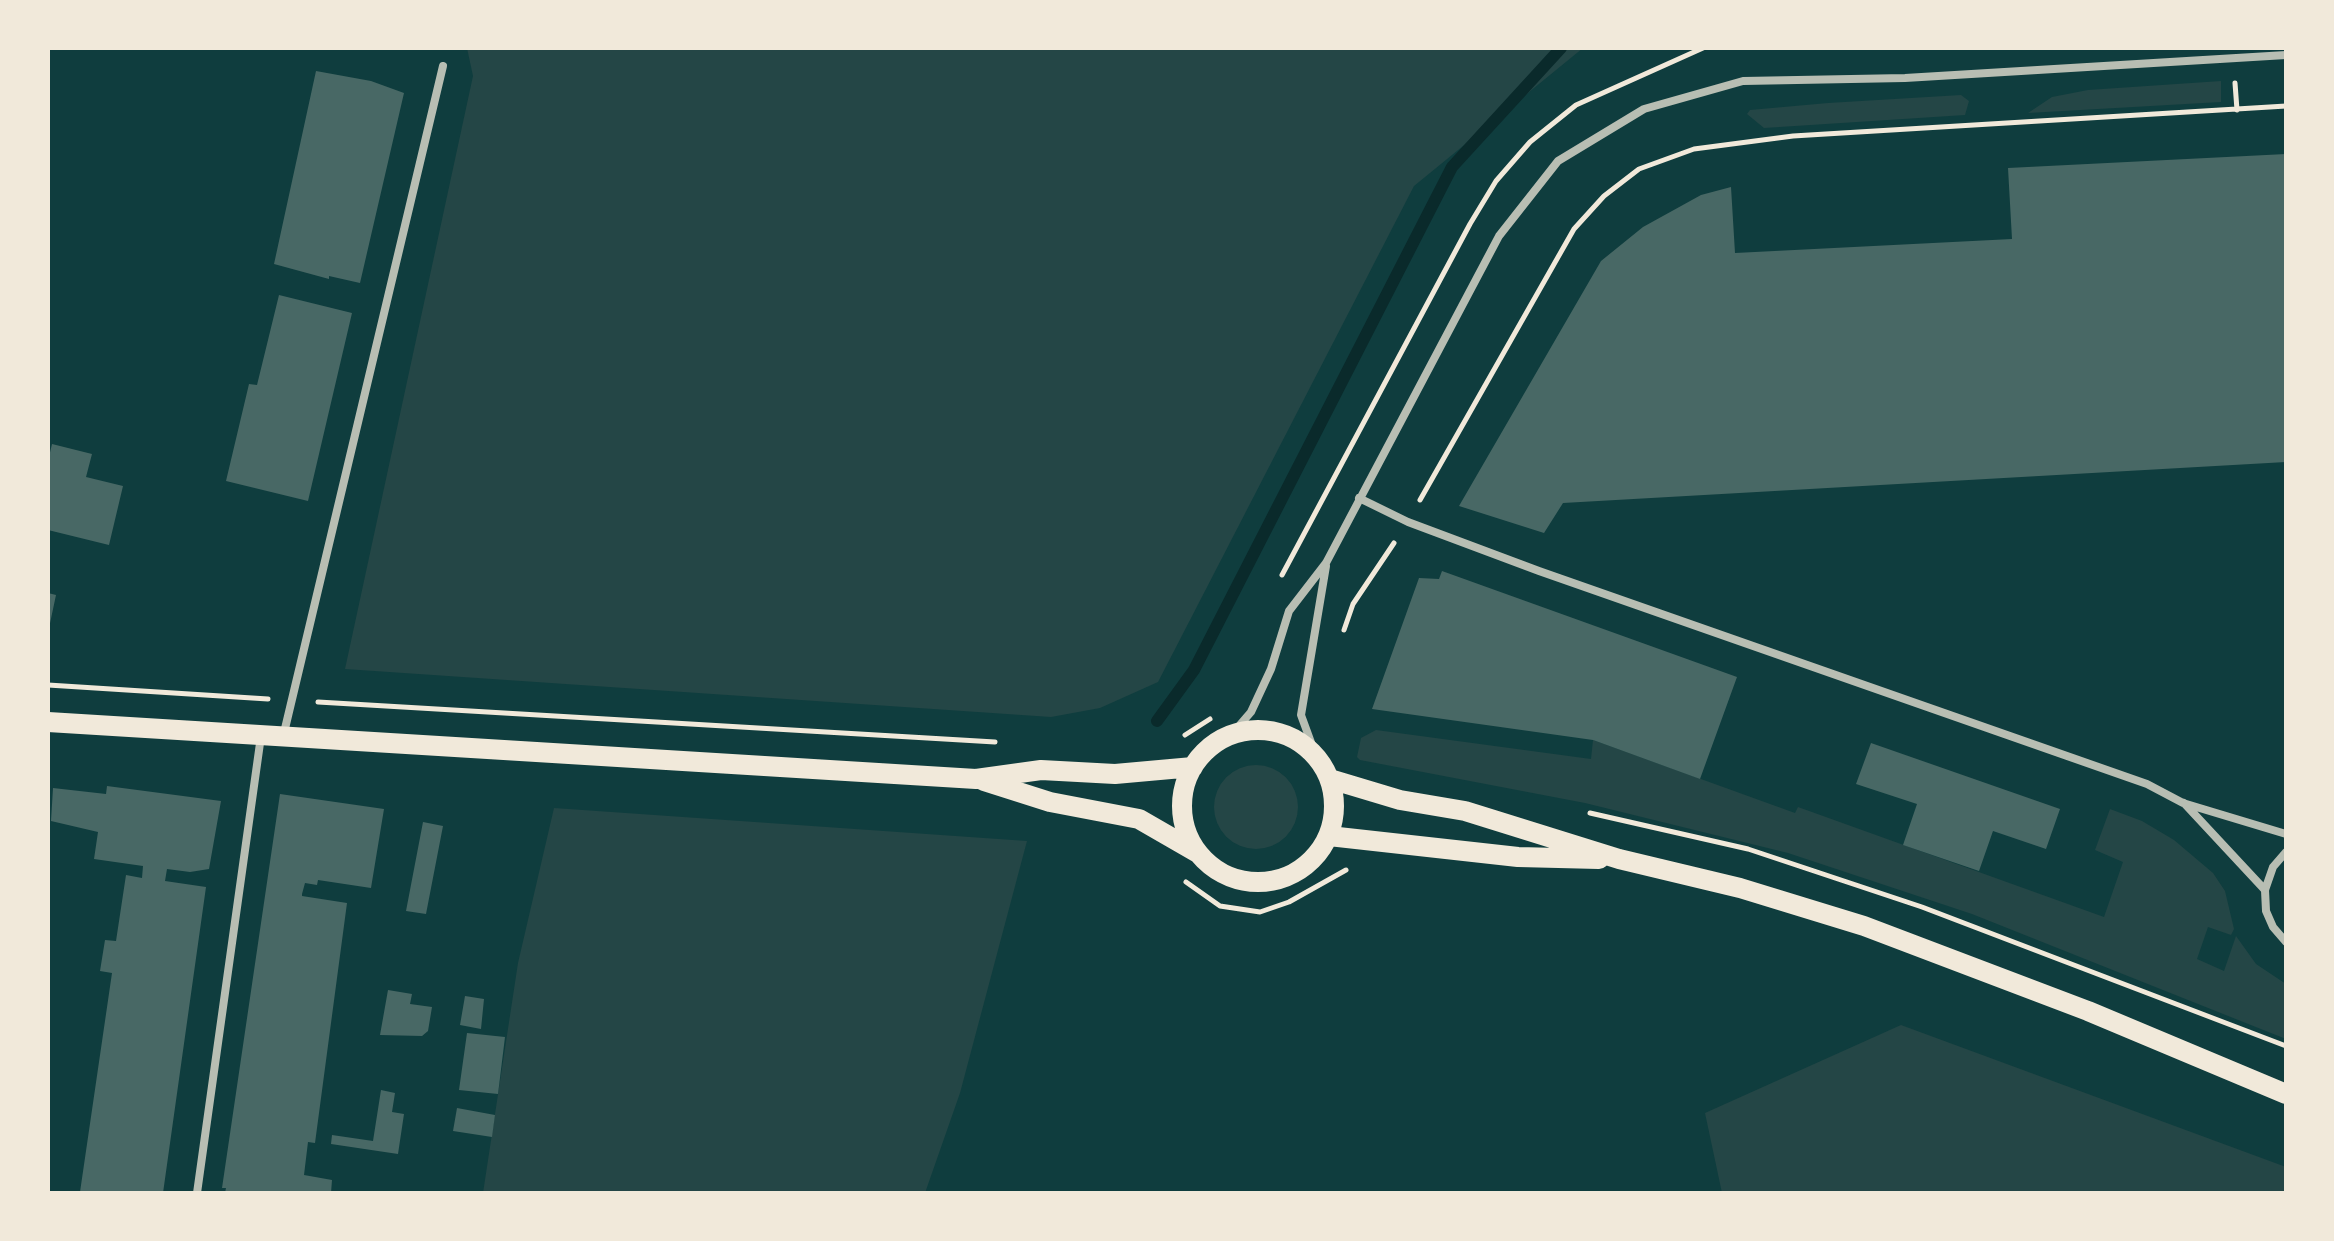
<!DOCTYPE html>
<html>
<head>
<meta charset="utf-8">
<style>
	body { margin:0 }
	#map { position:relative; width:2334px; height:1241px; overflow:hidden; background:#0f3d3e; font-family:"Source Serif 4",serif }
	canvas { display:block }
	.frame { position:absolute; inset:0; border:50px solid #f1e9da; pointer-events:none }
</style>
</head>
<body>
<div id="map">
<canvas width="2334" height="1241"></canvas>
<div class="frame"></div>
</div>
<script>
const ctx = document.querySelector('canvas').getContext('2d');
ctx.lineJoin = 'round';
function fillPath(path, color) { ctx.fillStyle = color; ctx.fill(path, 'evenodd'); }
const shape = rows => new Path2D(rows.map(r => 'M' + r).join(''));
function strokePath(path, color, width, dash) { ctx.strokeStyle = color; ctx.lineWidth = width; ctx.lineCap = dash ? 'butt' : 'round'; ctx.setLineDash(dash || []); ctx.stroke(path); }
fillPath(shape([
	[467,48,1583,48,1414,186,1158,682,1100,708,1051,717,345,669,473,76],
	[2221,81,2221,102,2028,113,2052,97,2088,90],
	[1961,95,1969,101,1965,115,1764,128,1747,114,1750,110,1828,103],
	[1376,730,1591,759,1593,740,1795,813,1798,807,2104,917,2123,862,2095,850,2110,809,2142,821,2174,840,2213,873,2225,891,2234,929,2231,935,2208,927,2197,959,2224,971,2236,936,2256,964,2286,984,2286,1039,1972,914,1788,853,1585,803,1360,760,1357,757,1361,738],
	'1214 807a42 42 0 1 1 84 0a42 42 0 1 1-84 0Z',
	[554,808,1027,841,960,1093,925,1193,483,1193,518,963],
	[1901,1025,2286,1167,2286,1193,1722,1193,1705,1113]
]), '#244646');
strokePath(shape([
	[1157,721,1194,670,1452,167,1561,48]
]), '#0a2a2b', 12);
fillPath(shape([
	[316,71,371,81,404,93,360,283,329,276,329,279,274,264],
	[2286,154,2286,462,1563,503,1544,533,1459,506,1601,261,1643,227,1701,195,1731,187,1735,253,2012,239,2008,168],
	[279,295,352,313,308,501,226,481,249,384,257,385],
	[52,444,92,454,86,477,123,486,109,545,48,530,48,461],
	[1442,571,1737,677,1700,779,1593,740,1372,709,1419,578,1439,579],
	[48,593,56,595,49,628,48,628],
	[1871,743,2060,809,2046,849,1993,831,1979,871,1903,845,1917,804,1856,784],
	[107,786,221,801,209,869,190,872,167,869,165,881,206,887,163,1193,80,1192,112,973,100,971,105,940,116,941,126,875,142,878,143,866,94,859,98,832,51,821,53,788,106,794],
	[280,794,384,809,371,888,318,880,317,885,305,883,302,894,302,896,347,903,315,1143,308,1142,304,1175,332,1180,331,1193,225,1193,226,1188,222,1188],
	[423,822,443,826,426,914,406,911],
	[388,990,412,994,410,1004,432,1007,428,1031,422,1036,380,1035],
	[465,996,484,999,481,1029,460,1025],
	[467,1033,505,1037,498,1094,459,1090],
	[381,1090,395,1093,392,1112,404,1114,398,1154,331,1144,332,1135,373,1141],
	[457,1108,495,1115,492,1137,453,1131]
]), '#486865');
strokePath(shape([
	[2235,83,2237,110],
	[1420,500,1574,229,1604,196,1639,169,1694,149,1793,136,2286,106],
	[1282,575,1470,224,1496,181,1530,142,1576,105,1703,48],
	[1344,630,1353,604,1394,543],
	[48,685,268,699],
	[318,702,995,742],
	[1185,735,1210,719],
	[1590,813,1748,849,1922,907,2286,1046],
	[1186,882,1220,906,1260,912,1289,902,1346,870]
]), '#f1e9da', 5);
strokePath(shape([
	[1359,498,1408,522,1539,571,2147,784,2183,803,2286,834],
	[1232,734,1251,712,1271,669,1289,611,1326,563,1499,236,1558,161,1644,109,1743,81,1905,78,2286,55],
	[283,737,443,66],
	[1316,756,1301,715,1326,566],
	[2184,803,2265,890],
	[2286,852,2273,867,2265,890,2266,911,2273,927,2286,942],
	[197,1193,261,736]
]), '#b8beb3', 8);
strokePath(shape([
	[48,722,976,779,1041,770,1115,774,1193,767],
	'1182 806a76 76 0 1 1 152 0a76 76 0 1 1-152 0Z',
	[1330,779,1400,800,1465,811,1619,859,1740,888,1864,926,2088,1011,2286,1094],
	[984,781,1050,802,1139,819,1198,853],
	[1329,836,1518,857,1599,859]
]), '#f1e9da', 20);
</script>
</body>
</html>
